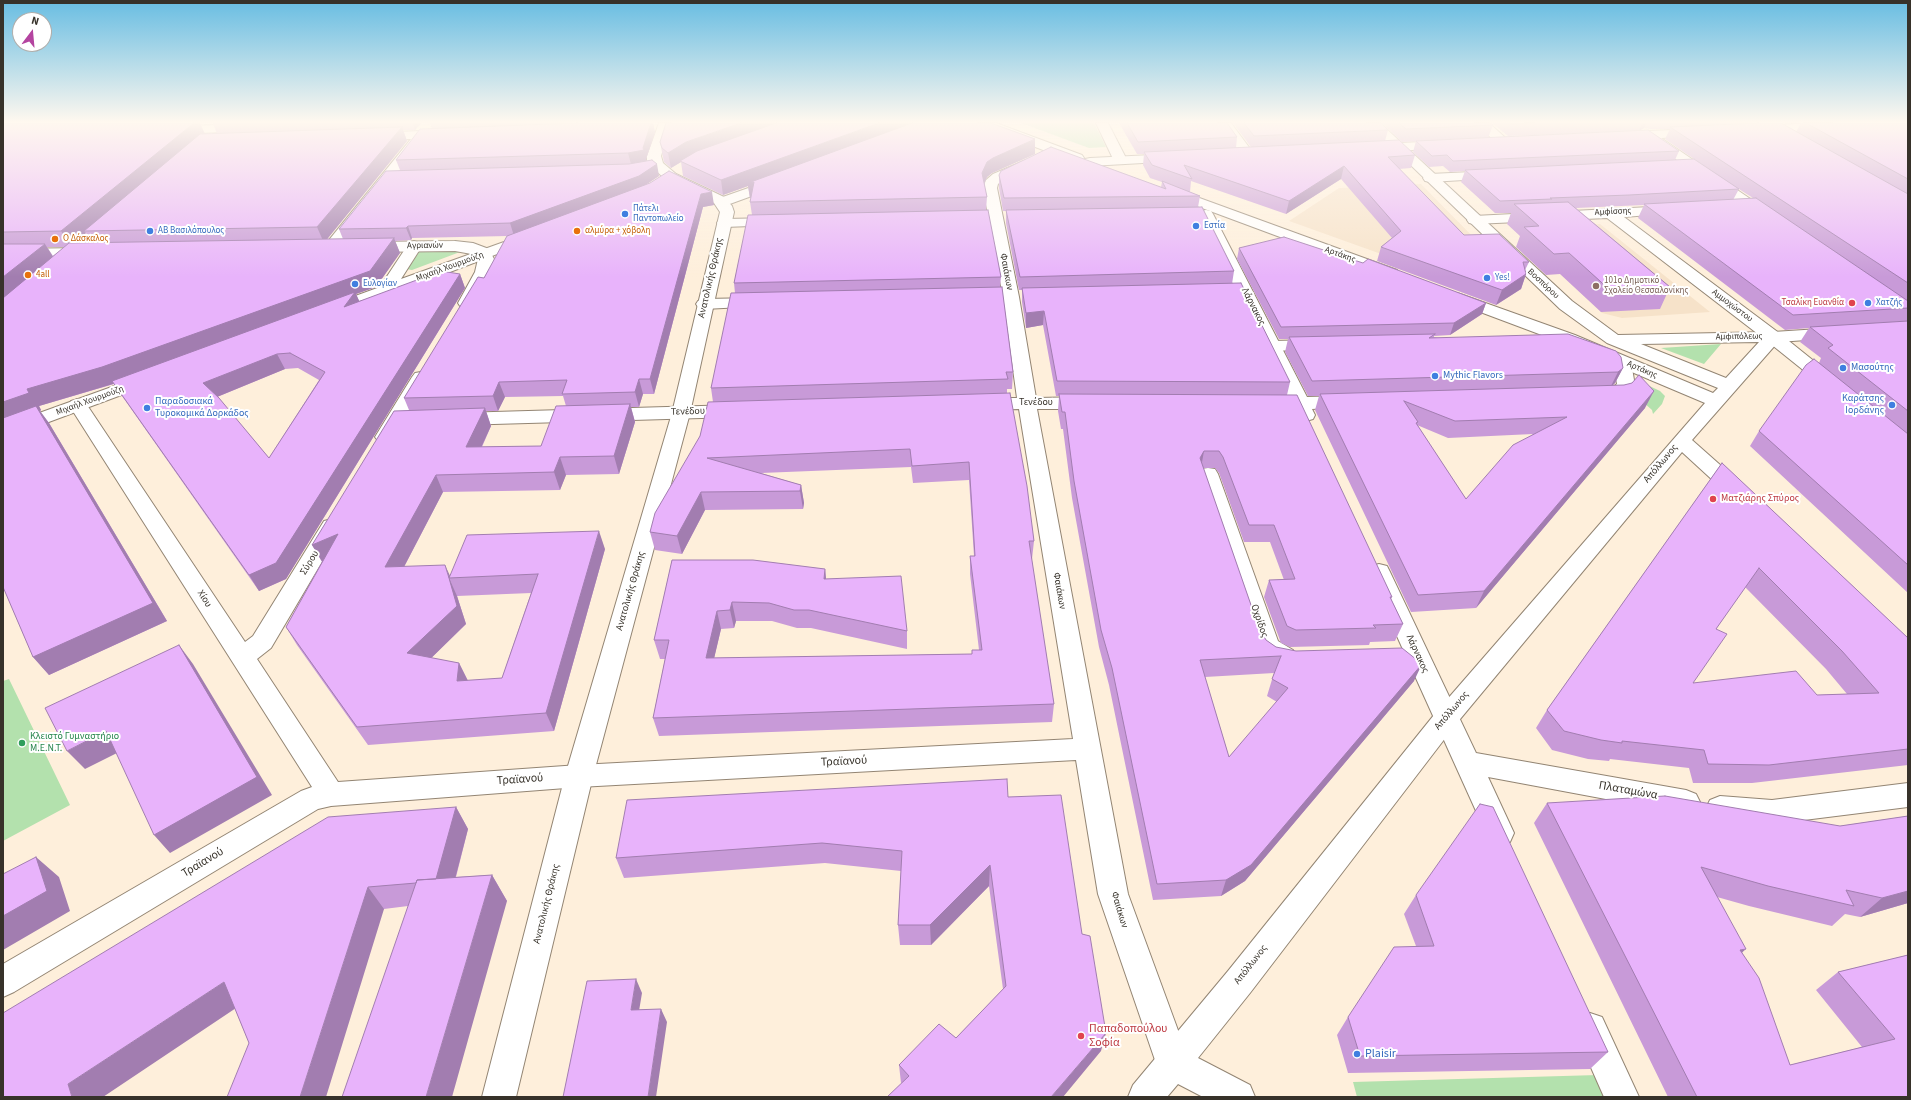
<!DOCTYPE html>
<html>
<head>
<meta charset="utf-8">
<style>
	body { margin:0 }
	#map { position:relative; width:1911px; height:1100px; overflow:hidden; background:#feefdb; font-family:"Source Sans 3",sans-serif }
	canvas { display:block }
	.frame { position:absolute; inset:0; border:4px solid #37322a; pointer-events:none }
	.north { position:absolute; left:12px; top:12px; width:40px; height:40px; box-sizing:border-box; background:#fff; border:1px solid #afadaa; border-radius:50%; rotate:16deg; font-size:11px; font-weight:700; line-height:16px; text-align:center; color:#37322a }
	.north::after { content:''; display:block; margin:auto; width:14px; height:18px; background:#b444a0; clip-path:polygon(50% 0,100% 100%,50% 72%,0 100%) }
</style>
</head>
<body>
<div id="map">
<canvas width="1911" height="1100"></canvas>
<div class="frame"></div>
<div class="north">N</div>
</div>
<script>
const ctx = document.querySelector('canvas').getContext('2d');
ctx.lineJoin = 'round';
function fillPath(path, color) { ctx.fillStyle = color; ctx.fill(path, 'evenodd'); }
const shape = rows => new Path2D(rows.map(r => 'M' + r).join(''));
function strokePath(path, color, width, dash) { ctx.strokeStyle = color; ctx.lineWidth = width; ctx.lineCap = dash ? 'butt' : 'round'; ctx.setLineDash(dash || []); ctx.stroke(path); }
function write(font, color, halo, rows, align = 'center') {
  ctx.font = font + ' "Source Sans 3",sans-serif'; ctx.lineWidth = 4; ctx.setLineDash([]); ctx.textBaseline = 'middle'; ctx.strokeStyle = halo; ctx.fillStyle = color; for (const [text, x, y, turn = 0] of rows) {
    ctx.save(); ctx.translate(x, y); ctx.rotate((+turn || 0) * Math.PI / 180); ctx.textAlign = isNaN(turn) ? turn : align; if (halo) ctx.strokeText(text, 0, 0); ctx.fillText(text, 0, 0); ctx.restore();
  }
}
fillPath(shape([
	[1421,184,1484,248,1384,255,1289,221,1339,188],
	[1600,224,1710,312,1622,318,1602,313,1513,229]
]), '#f6e2c9');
fillPath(shape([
	[1021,123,1094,123,1106,147,1089,148],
	[458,251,460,252,412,270,406,269,417,252],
	[1721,344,1704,364,1661,348],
	[1643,383,1660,391,1665,396,1662,404,1653,414,1652,410,1643,402],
	[9,679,70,805,3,841,3,681],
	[1598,1075,1608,1097,1357,1097,1353,1082]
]), '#b3e1ad');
const pedestrian = shape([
	[1096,123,1108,123,1127,160,1125,163,1115,163,1096,123],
	[1493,171,1498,172,1500,175,1498,178,1430,182,1425,181,1423,178,1425,175,1430,174,1493,171],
	[777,178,782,179,784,182,782,185,727,205,722,206,717,205,715,202,717,199,777,178],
	[1317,340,1323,341,1326,345,1323,349,1272,351,1266,350,1263,346,1266,342,1272,341,1317,340]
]);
const minor = shape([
	[1218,123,1231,123,1254,154,1252,157,1242,157,1218,123],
	[1475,123,1489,123,1510,142,1509,145,1504,146,1499,145,1475,123],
	[1812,123,1832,123,1834,126,1828,130,1760,134,1756,133,1754,130,1756,127,1760,126,1812,123],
	[221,125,225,126,227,129,225,132,172,134,168,133,166,130,168,127,172,126,221,125],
	[1696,129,1700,130,1702,133,1700,136,1661,138,1771,213,1773,216,1771,219,1761,219,1647,139,1625,140,1620,139,1619,136,1620,133,1625,132,1696,129],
	[445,130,449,131,451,134,449,137,421,139,422,141,421,144,335,251,330,253,325,251,322,248,325,245,411,139,376,140,371,139,370,136,371,133,445,130],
	[1444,141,1449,142,1450,145,1449,148,1377,152,1372,151,1370,148,1372,145,1377,144,1444,141],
	[1173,154,1178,155,1180,158,1178,161,1090,166,1085,165,1083,162,1085,159,1090,158,1173,154],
	[1026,160,1031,161,1033,164,1031,167,1003,180,998,184,997,188,1019,297,1036,398,1088,397,1095,399,1097,403,1095,407,1088,409,1037,409,1128,894,1190,1063,1185,1075,1173,1080,1161,1075,1156,1063,1098,894,1076,760,579,787,331,806,318,809,14,992,3,997,3,964,301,791,312,787,69,405,71,401,78,399,85,401,87,405,245,642,253,636,324,521,332,519,340,521,343,526,271,648,257,659,338,782,579,765,1073,739,1019,409,982,410,975,408,973,404,975,400,982,398,1017,398,1003,297,983,188,986,180,993,174,1026,160],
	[1670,206,1675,207,1677,210,1675,213,1624,217,1779,333,1835,378,1838,382,1835,386,1829,387,1823,386,1767,341,1607,218,1474,224,1469,223,1467,220,1469,217,1474,216,1670,206],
	[1206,210,1211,211,1213,214,1307,397,1348,396,1355,398,1357,402,1355,406,1312,409,1315,415,1313,419,1306,421,1299,419,1294,409,1272,410,1265,408,1263,404,1265,400,1288,398,1199,214,1201,211,1206,210],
	[775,218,780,219,782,222,780,225,724,227,719,226,717,223,719,220,724,219,775,218],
	[455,241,473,243,489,249,494,259,491,272,474,303,472,306,466,308,460,306,458,303,475,272,478,259,477,255,455,251,368,252,363,250,360,247,363,244,368,242,455,241],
	[86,248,91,250,94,253,91,256,3,259,3,249,86,248],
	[757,298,763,300,765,303,763,306,704,309,698,307,696,304,698,301,704,299,757,298],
	[1622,357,1628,358,1631,362,1635,386,1622,398,1600,401,1593,399,1591,395,1593,391,1610,389,1617,384,1613,362,1616,358,1622,357],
	[421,372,427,373,430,377,395,437,392,441,385,443,378,441,375,437,412,377,415,373,421,372],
	[736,405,743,407,745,411,743,415,736,417,459,425,452,423,449,419,452,415,459,413,736,405],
	[1208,468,1215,469,1218,474,1278,641,1293,650,1296,657,1293,664,1284,666,1275,664,1262,656,1255,644,1198,474,1201,469,1208,468],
	[1379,564,1387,566,1390,572,1476,753,1686,790,1696,794,1700,802,1696,810,1686,814,1488,777,1514,833,1510,842,1500,845,1490,842,1368,572,1371,566,1379,564],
	[1908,783,1908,807,1772,824,1720,820,1710,816,1706,808,1710,800,1720,796,1772,800,1908,783],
	[1590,1013,1602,1017,1639,1097,1604,1097,1574,1029,1578,1017,1590,1013]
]);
const tertiary = shape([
	[659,123,671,123,661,156,663,163,676,174,724,197,732,206,734,212,690,413,593,776,516,1097,482,1097,565,776,672,413,720,212,714,203,666,180,651,166,647,160,647,156,659,123],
	[978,123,996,123,1082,155,1084,158,1082,161,1072,161,980,126,978,123],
	[1367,123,1380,123,1572,301,1618,335,1773,332,1835,328,1841,329,1844,333,1841,337,1835,338,1778,342,1692,440,1745,487,1748,492,1745,497,1738,499,1731,497,1682,452,1456,724,1250,993,1198,1058,1250,1085,1255,1097,1203,1097,1178,1084,1167,1097,1128,1097,1133,1085,1228,971,1438,710,1705,403,1563,343,1451,301,1449,298,1451,295,1457,293,1463,295,1575,335,1713,393,1718,388,1607,343,1560,309,1367,123],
	[1759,342,1726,378,1641,344,1759,342],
	[1172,188,1397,270,1399,273,1397,276,1391,278,1385,276,1167,195,1165,192,1167,189,1172,188],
	[529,233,534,234,536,237,534,240,337,315,331,316,325,315,323,311,325,307,380,287,409,243,414,241,419,243,422,246,401,279,529,233],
	[145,375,151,376,154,380,151,384,3,439,3,426,145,375]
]);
strokePath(pedestrian, '#938573', 2);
strokePath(minor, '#938573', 2);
strokePath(tertiary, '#938573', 2);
fillPath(pedestrian, '#fff');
fillPath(minor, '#fff');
fillPath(tertiary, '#fff');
fillPath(shape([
	[3,123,205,134,217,134,213,123,421,123,415,130,403,130,407,141,327,239,343,239,339,229,400,170,396,160,432,129,430,124,428,123,653,123,655,132,646,159,646,161,659,176,646,184,714,205,703,207,654,394,643,394,639,407,631,407,635,422,619,474,566,475,560,490,443,492,404,567,450,576,605,549,554,731,368,745,297,645,286,627,322,562,312,545,409,410,404,398,484,278,508,236,412,238,411,240,395,241,400,253,376,287,356,294,359,301,460,274,465,288,286,579,259,591,122,396,114,384,39,406,41,410,40,411,49,423,167,621,49,675,33,657,3,587],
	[86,233,92,243,74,243],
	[47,247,65,247,53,256],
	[298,368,319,380,269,458,217,397,285,369],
	[563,396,566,406,541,446,482,447,491,426,486,411,498,411,505,397],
	[531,593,502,678,468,681,459,663,431,658,466,624,457,596],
	[1119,123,1227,123,1237,137,1236,148,1251,147,1233,123,1381,123,1388,130,1385,141,1415,155,1411,168,1399,169,1464,235,1529,262,1525,270,1526,274,1521,289,1496,305,1377,261,1381,247,1392,238,1341,179,1286,214,1191,181,1190,192,1200,196,1198,207,1234,271,1232,284,1290,382,1287,395,1392,597,1391,599,1403,624,1395,641,1370,642,1369,645,1290,647,1281,643,1264,597,1269,580,1284,580,1270,542,1244,542,1219,473,1215,468,1203,468,1259,628,1266,640,1276,647,1414,681,1245,881,1221,896,1153,900,1109,685,1099,647,1072,498,1063,429,1061,429,1058,411,1059,396,1056,396,1043,325,1026,328,1022,302,1022,290,1019,290,1006,223,1006,211,1003,211,999,188,999,175,1161,187,1162,182,1150,178,1143,165,1144,154,1137,154],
	[1274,673,1267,696,1277,702,1229,757,1205,677],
	[1382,123,1490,123,1493,125,1488,138,1402,142],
	[1492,123,1781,123,1796,132,1801,123,1908,123,1908,593,1750,446,1759,431,1819,363,1821,358,1800,342,1809,328,1785,330,1638,218,1644,205,1576,208,1670,287,1660,309,1601,312,1560,274,1546,275,1516,247,1520,236,1507,224,1511,213,1495,213,1461,182,1465,171,1450,172,1443,166,1429,167,1413,152,1416,141,1679,151,1675,160,1707,168,1665,139,1670,129,1650,129,1644,128,1639,131,1508,136],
	[1739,189,1742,191,1753,198,1733,200],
	[660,142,1035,154,992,173,987,177,984,184,987,197,986,210,1001,277,1000,287,1013,372,1012,389,1007,389,1007,393,1034,541,1032,559,1031,559,1054,704,1052,722,659,736,653,718,665,659,660,659,654,640,672,560,825,569,826,579,907,631,907,649,811,628,797,628,772,621,736,621,734,628,721,629,714,658,972,654,979,650,970,574,970,556,974,556,969,480,913,483,911,467,761,473,801,485,804,503,803,509,705,510,682,554,655,550,650,532,700,436,713,402,711,388,735,293,734,283,752,215,750,202,751,198,750,198,748,186,723,195,683,176,681,162,671,168,664,162],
	[1239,248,1363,263,1486,303,1482,314,1450,335,1434,336,1434,337,1623,368,1615,383,1613,385,1645,408,1476,608,1411,612,1315,410,1319,396,1308,396,1285,352,1288,339,1279,339,1237,259],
	[1417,425,1448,438,1533,434,1466,499],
	[1722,463,1908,638,1908,765,1752,783,1693,783,1689,768,1610,759,1609,761,1588,759,1552,750,1536,728,1547,710],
	[1745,587,1826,669,1847,694,1817,695,1693,683,1716,629],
	[1008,797,1082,934,1101,1051,901,1083,899,1065,956,1038,1003,989,989,886,931,945,900,945,898,925,901,871,825,863,624,878,616,858],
	[1547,803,1840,826,1908,816,1908,903,1860,917,1845,914,1832,926,1749,906,1717,897,1742,952,1790,1065,1862,1047,1816,990,1838,972,1908,955,1908,1097,1668,1097,1534,823],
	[456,807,468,829,456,877,492,875,507,901,408,906,384,909,249,1043,235,1009],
	[1416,895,1608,1052,1590,1069,1348,1073,1337,1035,1348,1017,1416,946,1404,914]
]), '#c89ad8');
fillPath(shape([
	[194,123,200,123,205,134,84,231,86,233,70,246,61,231],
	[413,123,421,123,415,130],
	[651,123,653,123,655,132,646,159,647,162,631,164,628,153,643,148],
	[741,123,784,123,680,161,681,162,671,168,668,153,686,142],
	[879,123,918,123,756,197,750,198,748,186,723,195,721,180],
	[1642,123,1646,123,1644,128,1639,131],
	[402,127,407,141,324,243,317,227],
	[1035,139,1035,154,992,173,987,177,982,188,982,173,987,162,993,158],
	[657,164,659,176,641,188,514,236,510,223],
	[1344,166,1341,179,1286,214,1289,201],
	[712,192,714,205,703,207,654,394,650,379,701,194],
	[408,226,412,238,411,240,406,228],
	[394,238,400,253,376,287,356,294,362,307,344,307,353,295,113,384,39,406,41,410,40,411,49,423,167,621,49,675,33,657,3,425,3,402,27,389],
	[45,244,55,260,3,303,3,277],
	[460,274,465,288,286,579,259,591,249,575],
	[1526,274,1521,289,1496,305,1502,290],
	[1486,303,1482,314,1450,335,1454,323],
	[1044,311,1043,325,1026,328,1026,313],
	[277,354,285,369,212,399,203,383],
	[1623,368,1615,383,1610,388,1618,372],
	[639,379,643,394,639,407,635,392],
	[499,382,505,397,498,411,493,396],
	[1654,391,1645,408,1476,608,1484,591],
	[630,404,635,422,619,474,614,456],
	[485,408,491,426,473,465,466,447],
	[1204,451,1201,468,1200,458],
	[560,457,566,475,560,490,554,472],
	[436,475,443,492,394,586,385,567],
	[801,485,804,503,803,509,800,491],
	[701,492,705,510,682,554,677,536],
	[599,531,605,549,554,731,546,713],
	[338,534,323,563,312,545],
	[445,565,451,578,449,578],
	[825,569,827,588,824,579],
	[449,578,457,596,466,624,417,672,407,653],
	[732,602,736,621,734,628,730,610],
	[717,611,721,629,710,676,706,658],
	[179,645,193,664,272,795,170,853,154,835],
	[459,663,468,681,457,681],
	[1422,664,1414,681,1245,881,1221,896,1226,880],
	[106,731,123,750,85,769,67,751],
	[456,807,468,829,449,902,435,881],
	[36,857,59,877,70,911,3,950,3,916],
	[990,865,989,886,931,945,930,925],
	[492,875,507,901,452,1097,426,1097],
	[368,887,384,909,326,1097,300,1097],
	[1908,891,1908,903,1860,917,1882,898],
	[1746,949,1726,967,1740,950],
	[636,979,642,993,637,1023,631,1010],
	[224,982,245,1002,103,1097,72,1097,68,1084],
	[661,1009,667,1022,656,1097,648,1097],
	[1106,1033,1101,1051,1063,1097,1051,1097]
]), '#a27db0');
const building = shape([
	[3,123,194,123,61,231,3,232,3,123],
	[577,123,651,123,643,148,644,150,628,153,396,160,420,129,577,123],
	[666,123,741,123,686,142,668,153,662,148,660,142,666,123],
	[776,123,879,123,721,180,680,161,697,151,776,123],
	[912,123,991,123,1035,139,993,158,987,162,982,173,987,197,750,202,754,182,748,183,912,123],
	[1127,123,1227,123,1237,137,1138,142,1127,123],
	[1244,123,1381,123,1388,130,1254,136,1244,123],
	[1399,123,1490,123,1493,125,1406,129,1399,123],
	[1511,123,1535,123,1512,124,1511,123],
	[1758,123,1781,123,1908,194,1908,283,1670,127,1758,123],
	[1806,123,1908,123,1908,179,1806,123],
	[402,127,317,227,84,231,200,134,402,127],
	[1648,130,1679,151,1453,161,1447,155,1432,156,1416,141,1648,130],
	[1399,140,1415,155,1388,157,1464,235,1499,234,1529,262,1523,262,1526,274,1502,290,1381,247,1401,231,1344,166,1289,201,1184,165,1192,179,1152,165,1144,152,1399,140],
	[1051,147,1166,189,1162,181,1200,196,1004,198,999,175,1001,171,1051,147],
	[1694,159,1739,189,1629,195,1550,198,1552,199,1500,201,1465,170,1694,159],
	[652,160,657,164,639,176,510,223,408,226,406,228,339,229,386,171,629,164,652,160],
	[669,171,712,192,701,194,650,379,639,379,635,392,562,394,567,380,499,382,493,396,404,398,478,277,484,278,507,236,650,183,669,171],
	[1756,198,1908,301,1908,308,1793,315,1644,204,1756,198],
	[1568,202,1670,287,1611,291,1569,253,1554,254,1524,227,1539,226,1514,204,1568,202],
	[1202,207,1234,271,1020,277,1006,210,1202,207],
	[988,210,1001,277,734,283,748,215,988,210],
	[1284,237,1363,263,1368,259,1486,303,1454,323,1281,327,1239,248,1284,237],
	[394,238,370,271,102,367,27,389,29,393,3,402,3,298,69,243,394,238],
	[3,244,45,244,3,277,3,244],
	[441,271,460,274,276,563,249,575,112,381,355,292,344,307,441,271],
	[290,353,325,372,269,458,219,398,203,383,277,354,290,353],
	[1241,283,1290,382,1057,381,1044,311,1026,313,1022,288,1241,283],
	[1002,287,1013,372,1006,372,1008,379,711,388,731,293,1002,287],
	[1908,321,1908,411,1828,348,1833,345,1810,327,1908,321],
	[1435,334,1429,338,1568,334,1616,351,1621,357,1623,368,1618,372,1312,381,1289,337,1435,334],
	[1814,359,1908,434,1908,565,1759,431,1806,365,1814,359],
	[1639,375,1654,391,1484,591,1418,595,1320,394,1624,385,1632,383,1639,375],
	[1404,401,1455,421,1567,417,1513,445,1466,499,1416,423,1418,422,1404,401],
	[1010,393,1027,486,1034,541,1029,541,1054,704,653,718,669,640,654,640,672,560,753,560,825,569,824,579,901,576,907,631,809,610,794,610,769,603,732,602,730,610,717,611,706,658,972,654,972,650,982,650,970,556,975,556,969,462,912,466,910,449,707,458,801,485,800,491,701,492,677,536,650,532,655,513,700,436,708,402,1010,393],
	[1059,394,1297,395,1392,597,1390,597,1403,624,1373,625,1376,628,1296,630,1287,626,1269,580,1295,579,1274,525,1249,525,1223,457,1219,451,1204,451,1200,458,1259,628,1266,640,1276,647,1296,651,1402,648,1422,664,1251,865,1226,880,1157,884,1112,668,1101,630,1074,481,1065,412,1062,412,1059,394],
	[1281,656,1272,679,1288,688,1229,757,1200,660,1281,656],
	[630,404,614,456,560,457,554,472,436,475,385,567,445,565,449,578,467,535,599,531,546,713,357,727,286,627,338,534,312,545,394,411,485,408,466,447,541,446,556,406,630,404],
	[538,574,502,678,457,681,459,663,407,653,457,606,449,578,538,574],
	[36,406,153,603,33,657,3,587,3,418,36,406],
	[1722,463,1908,638,1908,749,1769,765,1708,764,1704,750,1622,741,1622,743,1601,740,1564,731,1547,710,1722,463],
	[1759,568,1842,651,1879,693,1817,695,1796,671,1693,683,1727,634,1716,629,1759,568],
	[179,645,257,777,154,835,106,731,67,751,45,708,179,645],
	[1007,779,1008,797,1061,795,1082,934,1090,936,1106,1033,1051,1097,887,1097,909,1076,899,1065,939,1024,956,1038,1006,986,990,865,930,925,898,925,902,851,822,843,616,858,627,800,1007,779],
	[1665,796,1840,826,1908,816,1908,891,1882,898,1846,890,1854,906,1768,886,1701,867,1746,949,1740,950,1759,978,1790,1065,1895,1039,1838,972,1908,955,1908,1097,1697,1097,1547,803,1665,796],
	[1480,804,1493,807,1608,1052,1360,1056,1348,1017,1394,947,1434,946,1416,895,1480,804],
	[456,807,436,879,417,880,416,883,368,887,300,1097,227,1097,249,1043,224,982,68,1084,72,1097,3,1097,3,1013,328,817,456,807],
	[36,857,47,891,3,916,3,874,36,857],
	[492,875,426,1097,342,1097,417,880,492,875],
	[636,979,631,1010,661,1009,648,1097,563,1097,587,981,636,979]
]);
fillPath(building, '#e8b3fb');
strokePath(building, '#a27db0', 1);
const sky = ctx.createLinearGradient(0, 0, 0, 277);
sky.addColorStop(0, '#68bde2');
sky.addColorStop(0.44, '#fff8ef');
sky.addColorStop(1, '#fff8ef00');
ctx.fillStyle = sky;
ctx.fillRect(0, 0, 1911, 277);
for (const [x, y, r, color] of [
	[625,214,4,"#3f7fe0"],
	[1196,226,4,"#3f7fe0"],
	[150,231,4,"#3f7fe0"],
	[577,231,4,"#e8710a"],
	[55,239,4,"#e8710a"],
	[28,275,4,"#e8710a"],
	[1487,278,4,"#3f7fe0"],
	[355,284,4,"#3f7fe0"],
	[1596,286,4,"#8d6e63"],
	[1852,303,4,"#e0444e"],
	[1868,303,4,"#3f7fe0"],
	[1843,368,4,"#3f7fe0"],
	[1435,376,4,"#3f7fe0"],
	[1892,405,4,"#3f7fe0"],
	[147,408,4,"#3f7fe0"],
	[1713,499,4,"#e0444e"],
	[22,743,4,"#2e9e5b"],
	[1081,1036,4,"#e0444e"],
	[1357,1054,4,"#3f7fe0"]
]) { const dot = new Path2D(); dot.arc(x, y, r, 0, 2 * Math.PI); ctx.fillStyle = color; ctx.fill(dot); strokePath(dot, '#fff', 1.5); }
write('9px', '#366cbe', '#fff', [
	["Πάτελι",633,209],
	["Παντοπωλείο",633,219],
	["Εστία",1204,226],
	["ΑΒ Βασιλόπουλος",158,231],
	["Yes!",1495,278],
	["Ευλογίαν",363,284],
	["Χατζής",1876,303]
], 'left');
write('9px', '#37322a', '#fff', [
	["Αμφίσσης",1613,212,-3],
	["Αγριανών",425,246,-1],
	["Αρτάκης",1340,255,20],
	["Μιχαήλ Χουρμούζη",450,267,-20],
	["Βοσπόρου",1543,284,43],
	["Αμμοχώστου",1732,306,37],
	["Αμφιπόλεως",1739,337,-1],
	["Αρτάκης",1642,370,23],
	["Μιχαήλ Χουρμούζη",90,401,-20]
]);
write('9px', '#c56008', '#fff', [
	["αλμύρα + χόβολη",585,231],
	["Ο Δάσκαλος",63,239],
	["4all",36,275]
], 'left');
write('9px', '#785e54', '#fff', [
	["101ο Δημοτικό",1604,281],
	["Σχολείο Θεσσαλονίκης",1604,291]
], 'left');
write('9px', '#be3a42', '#fff', [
	["Τσαλίκη Ευανθία",1844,303]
], 'right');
write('10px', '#37322a', '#fff', [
	["Φαιάκων",1006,272,79],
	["Ανατολικής Θράκης",711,278,-77],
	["Λάρνακος",1253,307,63],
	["Τενέδου",1036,403],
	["Τενέδου",688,412,-2],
	["Απόλλωνος",1661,464,-50],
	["Σύρου",310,563,-59],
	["Ανατολικής Θράκης",631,591,-74],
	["Φαιάκων",1059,591,80],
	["Χίου",204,599,57],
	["Οχρίδος",1259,621,71],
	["Λάρνακος",1417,654,65],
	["Απόλλωνος",1452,711,-50],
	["Ανατολικής Θράκης",547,904,-76],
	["Φαιάκων",1119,910,73],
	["Απόλλωνος",1251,965,-52]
]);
write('10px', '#366cbe', '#fff', [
	["Μασούτης",1851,368],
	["Mythic Flavors",1443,376],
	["Καράτσης",1884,399,"right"],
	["Ιορδάνης",1884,411,"right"],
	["Παραδοσιακά",155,402],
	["Τυροκομικά Δορκάδος",155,414]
], 'left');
write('10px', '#be3a42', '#fff', [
	["Ματζιάρης Σπύρος",1721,499]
], 'left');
write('10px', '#27864d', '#fff', [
	["Κλειστό Γυμναστήριο",30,737],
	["Μ.Ε.Ν.Τ.",30,749]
], 'left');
write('12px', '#37322a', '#fff', [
	["Τραϊανού",844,762,-3],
	["Τραϊανού",520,780,-4],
	["Πλαταμώνα",1628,791,10],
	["Τραϊανού",203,863,-31]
]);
write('12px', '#be3a42', '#fff', [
	["Παπαδοπούλου",1089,1029],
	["Σοφία",1089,1043]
], 'left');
write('12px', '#366cbe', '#fff', [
	["Plaisir",1365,1054]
], 'left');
</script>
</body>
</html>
